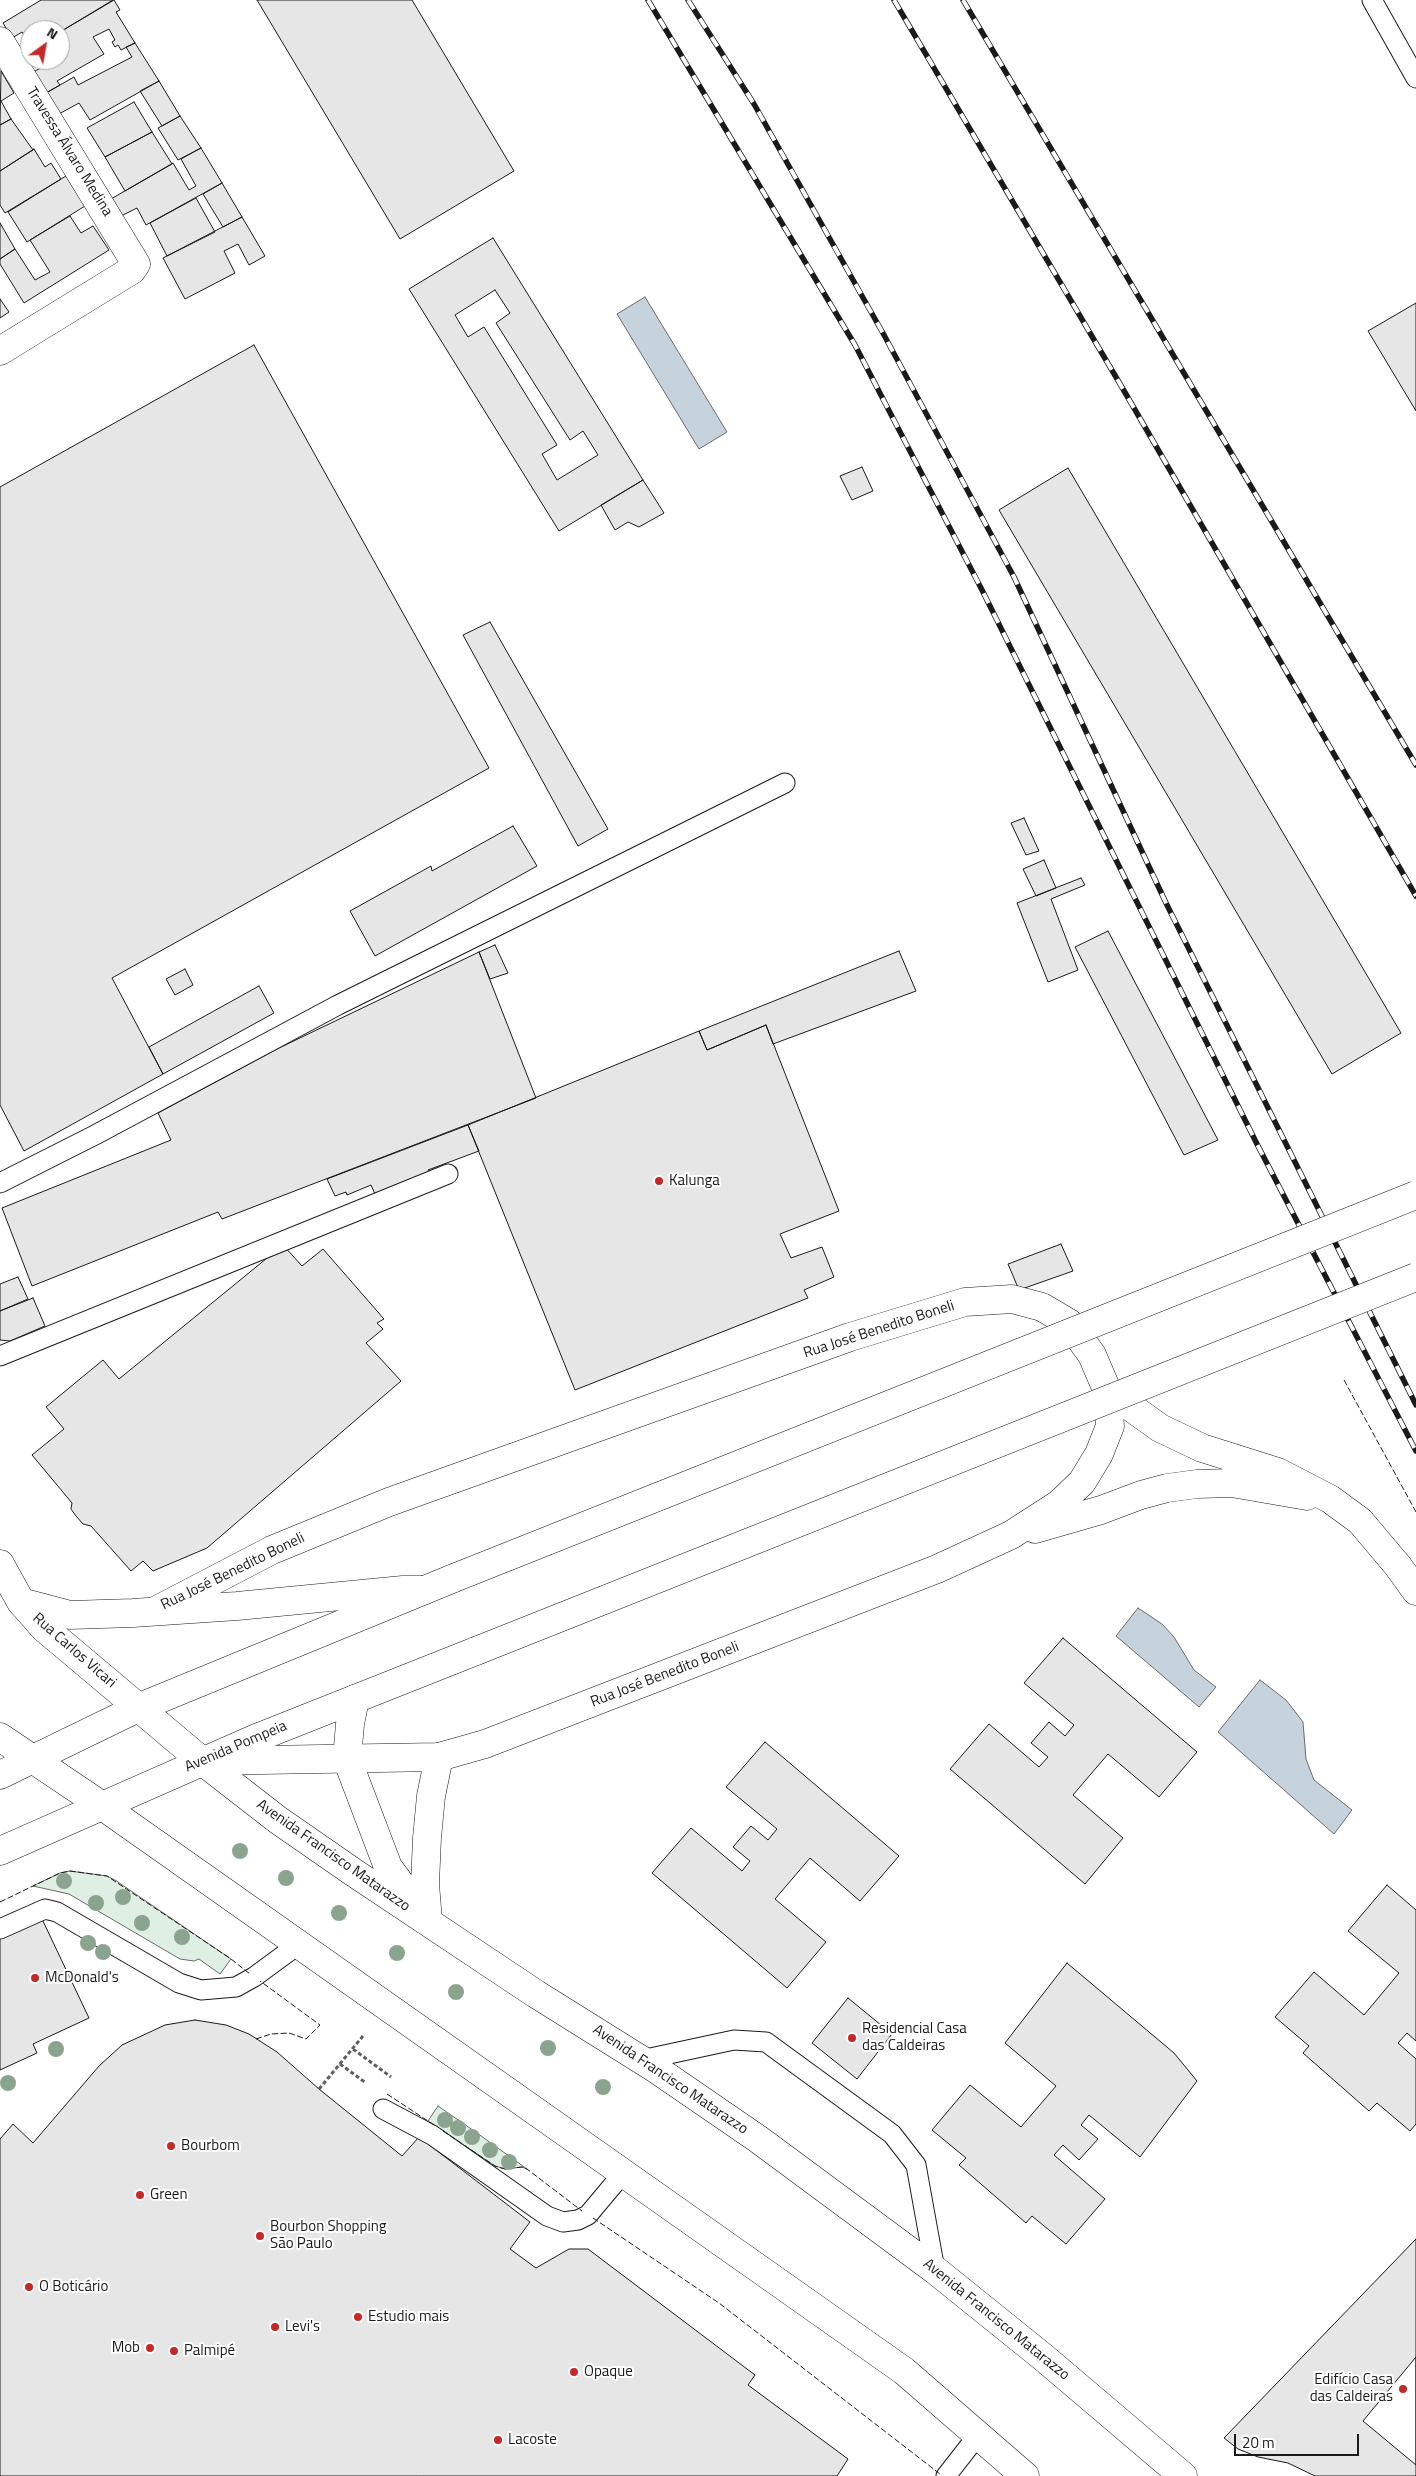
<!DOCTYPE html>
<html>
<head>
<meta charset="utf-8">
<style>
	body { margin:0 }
	#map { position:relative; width:1416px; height:2476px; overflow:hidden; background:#fff; font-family:"Titillium Web",sans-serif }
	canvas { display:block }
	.north { position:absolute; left:20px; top:20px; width:50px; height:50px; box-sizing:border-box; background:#fff; border:1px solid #a3a3a3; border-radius:50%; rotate:32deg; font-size:14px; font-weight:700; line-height:20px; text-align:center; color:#1a1a1a }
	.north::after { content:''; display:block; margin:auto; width:18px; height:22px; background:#c62828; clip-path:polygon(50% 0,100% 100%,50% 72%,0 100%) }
	.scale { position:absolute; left:1234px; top:2434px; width:125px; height:22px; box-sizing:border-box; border:2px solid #1a1a1a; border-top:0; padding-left:6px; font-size:15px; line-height:18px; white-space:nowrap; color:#1a1a1a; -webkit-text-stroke:4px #fff; paint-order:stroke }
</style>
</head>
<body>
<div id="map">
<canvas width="1416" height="2476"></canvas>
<div class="north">N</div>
<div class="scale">20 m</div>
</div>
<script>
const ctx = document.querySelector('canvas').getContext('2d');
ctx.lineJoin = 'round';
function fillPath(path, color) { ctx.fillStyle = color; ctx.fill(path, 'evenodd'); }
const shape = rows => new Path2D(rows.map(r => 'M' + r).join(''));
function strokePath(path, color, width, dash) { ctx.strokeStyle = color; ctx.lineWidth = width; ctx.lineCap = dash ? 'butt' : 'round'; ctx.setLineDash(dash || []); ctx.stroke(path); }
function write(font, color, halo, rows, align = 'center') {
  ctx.font = font + ' "Titillium Web",sans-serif'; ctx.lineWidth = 4; ctx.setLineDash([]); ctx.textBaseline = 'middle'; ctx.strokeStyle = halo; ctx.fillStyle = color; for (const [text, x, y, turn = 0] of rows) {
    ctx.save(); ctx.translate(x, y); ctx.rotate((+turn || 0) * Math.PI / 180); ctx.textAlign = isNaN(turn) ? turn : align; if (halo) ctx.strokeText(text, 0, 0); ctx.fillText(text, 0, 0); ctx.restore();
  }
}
const green = shape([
	[70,1871,107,1876,115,1880,231,1959,220,1974,199,1959,194,1961,180,1959,69,1894,33,1886,60,1873,70,1871],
	[438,2106,477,2133,527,2169,522,2167,505,2169,495,2166,428,2121,438,2106]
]);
fillPath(green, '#e0efe3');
strokePath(green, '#6a6a6a', 1);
const water = shape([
	[645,297,727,432,699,449,617,314,645,297],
	[1138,1608,1162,1624,1174,1637,1194,1670,1216,1687,1199,1707,1116,1636,1138,1608],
	[1260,1680,1286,1700,1303,1722,1306,1759,1314,1780,1352,1810,1334,1834,1218,1732,1260,1680]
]);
fillPath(water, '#c6d2dc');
strokePath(water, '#6a6a6a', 1);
const building = shape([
	[41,0,113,0,60,32,30,30,30,45,22,32,12,38,3,23,41,0],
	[114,0,120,10,116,12,135,43,121,50,118,45,115,47,112,42,115,40,109,29,93,37,104,54,57,81,60,85,46,93,33,72,47,65,44,60,60,60,60,32,114,0],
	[257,0,412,0,514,171,400,239,257,0],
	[135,43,159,81,90,120,79,103,59,114,46,93,74,77,78,85,132,57,126,47,135,43],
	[1,71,14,93,1,101,11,119,0,125,1,71],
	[159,81,180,116,162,126,140,91,159,81],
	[134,102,152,132,105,157,87,128,134,102],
	[180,116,201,148,178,160,158,128,180,116],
	[11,119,33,150,0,171,0,125,11,119],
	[152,132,172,164,125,191,105,157,152,132],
	[201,148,222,183,146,225,137,208,121,216,111,199,173,163,189,190,196,186,181,159,201,148],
	[34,149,45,167,51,163,61,179,5,213,0,205,0,171,34,149],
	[66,176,85,206,27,242,8,212,66,176],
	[222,183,242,217,223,227,203,194,222,183],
	[196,198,215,232,167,256,150,223,196,198],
	[70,216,81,233,93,226,109,250,24,303,0,264,0,259,15,249,35,280,50,272,30,240,70,216],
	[242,217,265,256,249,265,238,244,224,251,235,273,185,299,163,258,242,217],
	[0,223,15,249,0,259,0,223],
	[493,238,643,480,559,531,409,289,493,238],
	[495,290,510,313,496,323,570,440,583,431,598,455,557,480,542,454,557,445,484,327,468,337,455,315,495,290],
	[0,299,9,312,0,318,0,299],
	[1416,303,1416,411,1368,331,1416,303],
	[254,345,489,768,112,978,163,1074,24,1151,0,1105,0,487,254,345],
	[862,467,873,491,852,500,840,476,862,467],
	[1068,468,1401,1033,1332,1074,999,510,1068,468],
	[643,480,664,513,639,527,628,522,615,530,601,505,643,480],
	[490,622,608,829,578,846,463,635,490,622],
	[1024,818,1039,851,1026,855,1011,823,1024,818],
	[513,826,537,866,375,956,350,911,431,866,432,871,513,826],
	[1044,860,1056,888,1036,896,1023,869,1044,860],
	[1081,878,1085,885,1051,899,1078,970,1048,982,1017,903,1081,878],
	[1108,931,1218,1140,1184,1155,1075,947,1108,931],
	[495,945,508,973,490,979,479,952,495,945],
	[899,951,916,991,773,1044,766,1025,707,1050,699,1031,899,951],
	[479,952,536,1098,222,1219,218,1212,32,1286,2,1208,171,1140,158,1113,279,1048,479,952],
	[185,969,193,985,175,995,166,979,185,969],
	[259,986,274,1013,163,1074,149,1047,259,986],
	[766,1025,839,1211,780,1234,791,1258,822,1247,834,1277,804,1290,808,1298,575,1390,468,1125,699,1031,707,1050,766,1025],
	[468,1125,479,1151,428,1170,430,1174,375,1194,371,1185,347,1195,346,1192,335,1196,327,1179,468,1125],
	[1061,1244,1073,1271,1019,1290,1008,1264,1061,1244],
	[283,1245,302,1266,323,1249,384,1319,377,1323,383,1329,366,1343,401,1381,207,1548,153,1571,143,1561,131,1571,91,1526,83,1524,76,1516,71,1509,72,1503,32,1455,64,1429,46,1407,103,1360,119,1379,283,1245],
	[18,1277,28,1299,0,1311,0,1284,18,1277],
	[33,1298,45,1326,10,1341,0,1340,0,1311,33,1298],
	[1063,1638,1197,1752,1159,1797,1108,1754,1073,1795,1123,1838,1085,1884,950,1769,989,1724,1039,1767,1048,1757,1031,1743,1049,1722,1065,1736,1074,1725,1024,1683,1063,1638],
	[765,1742,899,1856,860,1901,810,1858,775,1899,826,1942,787,1988,652,1873,691,1828,742,1871,750,1861,733,1847,751,1826,768,1840,777,1829,726,1787,765,1742],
	[1387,1885,1416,1910,1416,2041,1407,2033,1398,2043,1416,2059,1416,2124,1410,2131,1377,2103,1369,2111,1303,2053,1309,2046,1275,2017,1314,1972,1364,2015,1399,1973,1348,1931,1387,1885],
	[42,1919,89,2018,33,2044,37,2053,0,2070,0,1938,42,1919],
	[1067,1963,1174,2053,1197,2081,1140,2157,1089,2115,1081,2125,1098,2139,1079,2160,1063,2145,1054,2155,1105,2199,1066,2244,1032,2216,1026,2223,959,2165,966,2158,932,2130,970,2085,1021,2127,1056,2086,1005,2043,1067,1963],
	[848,1998,892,2034,857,2079,812,2043,848,1998],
	[195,2020,226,2025,249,2034,277,2052,319,2089,402,2156,419,2137,530,2222,510,2249,536,2268,569,2249,588,2249,755,2375,748,2385,848,2459,837,2476,0,2476,0,2139,13,2124,33,2143,99,2066,122,2045,165,2025,195,2020],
	[1416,2239,1416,2476,1315,2476,1288,2463,1258,2457,1238,2449,1224,2438,1416,2239],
	[1416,2357,1416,2465,1363,2421,1416,2357]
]);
fillPath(building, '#e6e6e6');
strokePath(building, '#1a1a1a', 1);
const lane = shape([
	[1372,0,1416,78],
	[0,1183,95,1135,338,1005,785,783],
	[0,1356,448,1174],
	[0,1929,45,1909,57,1912,179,1983,201,1990,236,1987,254,1977,299,1944],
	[641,2060,734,2040,766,2042,892,2134,916,2165,935,2270],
	[383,2109,432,2135,547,2216,563,2222,578,2220,588,2215,624,2172],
	[946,2476,978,2435]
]);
const street = shape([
	[0,41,136,264,132,270,0,351],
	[1107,1390,1160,1428,1202,1448,1278,1472,1330,1499,1360,1521,1398,1566,1416,1591],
	[1035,1529,1101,1510,1141,1495,1167,1488,1197,1484,1232,1483,1307,1496],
	[155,1611,272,1550,389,1502,850,1337,965,1302,1012,1299,1042,1307,1069,1323,1092,1355,1107,1390,1110,1426,1099,1454,1082,1482,1059,1504,1011,1535,937,1569,485,1744,439,1757,203,1761]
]);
const secondary = shape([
	[0,1775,140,1707,454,1578],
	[0,1851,254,1739,476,1651]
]);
const primary = shape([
	[0,1564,21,1602,44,1628,202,1761,278,1820,353,1872,536,1994,656,2069,758,2139,935,2270,1043,2357,1183,2476],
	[21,1602,70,1615,133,1613,237,1606,403,1590,424,1590],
	[355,1699,350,1724,347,1759,388,1867,417,1906],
	[0,1737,101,1805,904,2371,1025,2476],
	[428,1921,425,1884,427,1838,431,1796,439,1757]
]);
strokePath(lane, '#1a1a1a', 21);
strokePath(street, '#1a1a1a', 29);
strokePath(secondary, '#1a1a1a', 29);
strokePath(primary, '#1a1a1a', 29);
strokePath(shape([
	[353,2049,391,2077],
	[340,2064,366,2083],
	[319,2089,363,2036]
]), '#5f5f5f', 3, [4, 2.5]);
strokePath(lane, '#fff', 19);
strokePath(street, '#fff', 28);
strokePath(secondary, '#fff', 28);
strokePath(primary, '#fff', 28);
const rail = shape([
	[648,0,855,345,982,590,1257,1144,1416,1451],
	[688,0,754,104,884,335,1014,577,1166,903,1416,1405],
	[894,0,1123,389,1416,896],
	[963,0,1416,765]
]);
strokePath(rail, '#1a1a1a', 5.5);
strokePath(rail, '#fff', 4, [11]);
const secondaryBridge = shape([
	[454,1578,1416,1195],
	[476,1651,1416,1277]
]);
strokePath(secondaryBridge, '#1a1a1a', 29, []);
strokePath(secondaryBridge, '#fff', 28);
strokePath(shape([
	[1344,1380,1416,1512],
	[0,1902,60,1873,70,1871,107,1876,231,1959,250,1974],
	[256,2039,271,2034,289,2033,306,2039,320,2025,260,1981],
	[387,2094,437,2127],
	[443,2131,495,2166,505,2169,522,2167,527,2169,582,2211],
	[593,2218,719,2303,940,2474]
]), '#1a1a1a', 1, [6, 2.5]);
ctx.fillStyle = '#8aa48f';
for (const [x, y] of [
	[240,1851],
	[286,1878],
	[64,1881],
	[123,1897],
	[96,1903],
	[339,1913],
	[142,1923],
	[182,1937],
	[88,1943],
	[103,1952],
	[397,1953],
	[456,1992],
	[548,2048],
	[56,2049],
	[8,2083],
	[603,2087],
	[445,2120],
	[458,2128],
	[472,2137],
	[490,2150],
	[509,2162]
]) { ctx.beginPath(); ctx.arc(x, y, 8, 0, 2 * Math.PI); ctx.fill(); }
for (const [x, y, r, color] of [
	[659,1181,5,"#c62828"],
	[35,1978,5,"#c62828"],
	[852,2038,5,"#c62828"],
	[171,2146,5,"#c62828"],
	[140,2195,5,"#c62828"],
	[260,2236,5,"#c62828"],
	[29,2287,5,"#c62828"],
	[358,2317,5,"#c62828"],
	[275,2327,5,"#c62828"],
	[150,2348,5,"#c62828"],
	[174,2351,5,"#c62828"],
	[574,2372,5,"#c62828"],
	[1403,2389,5,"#c62828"],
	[498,2440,5,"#c62828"]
]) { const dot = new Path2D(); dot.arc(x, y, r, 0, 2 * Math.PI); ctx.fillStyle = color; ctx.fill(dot); strokePath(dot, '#fff', 2); }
write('15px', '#1a1a1a', '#fff', [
	["Travessa Álvaro Medina",69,152,58],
	["Rua José Benedito Boneli",879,1330,-18],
	["Rua José Benedito Boneli",233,1572,-26],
	["Rua Carlos Vicari",74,1651,41],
	["Rua José Benedito Boneli",665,1675,-21],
	["Avenida Pompeia",236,1747,-23],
	["Avenida Francisco Matarazzo",333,1856,35],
	["Avenida Francisco Matarazzo",670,2080,34],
	["Avenida Francisco Matarazzo",996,2320,39]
]);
write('15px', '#1a1a1a', '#fff', [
	["Kalunga",669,1181],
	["McDonald's",45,1978],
	["Residencial Casa",862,2029],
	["das Caldeiras",862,2046],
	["Bourbom",181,2146],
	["Green",150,2195],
	["Bourbon Shopping",270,2227],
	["São Paulo",270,2244],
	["O Boticário",39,2287],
	["Estudio mais",368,2317],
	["Levi's",285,2327],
	["Mob",140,2348,"right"],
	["Palmipé",184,2351],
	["Opaque",584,2372],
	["Edifício Casa",1393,2380,"right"],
	["das Caldeiras",1393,2397,"right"],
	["Lacoste",508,2440]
], 'left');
</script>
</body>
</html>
